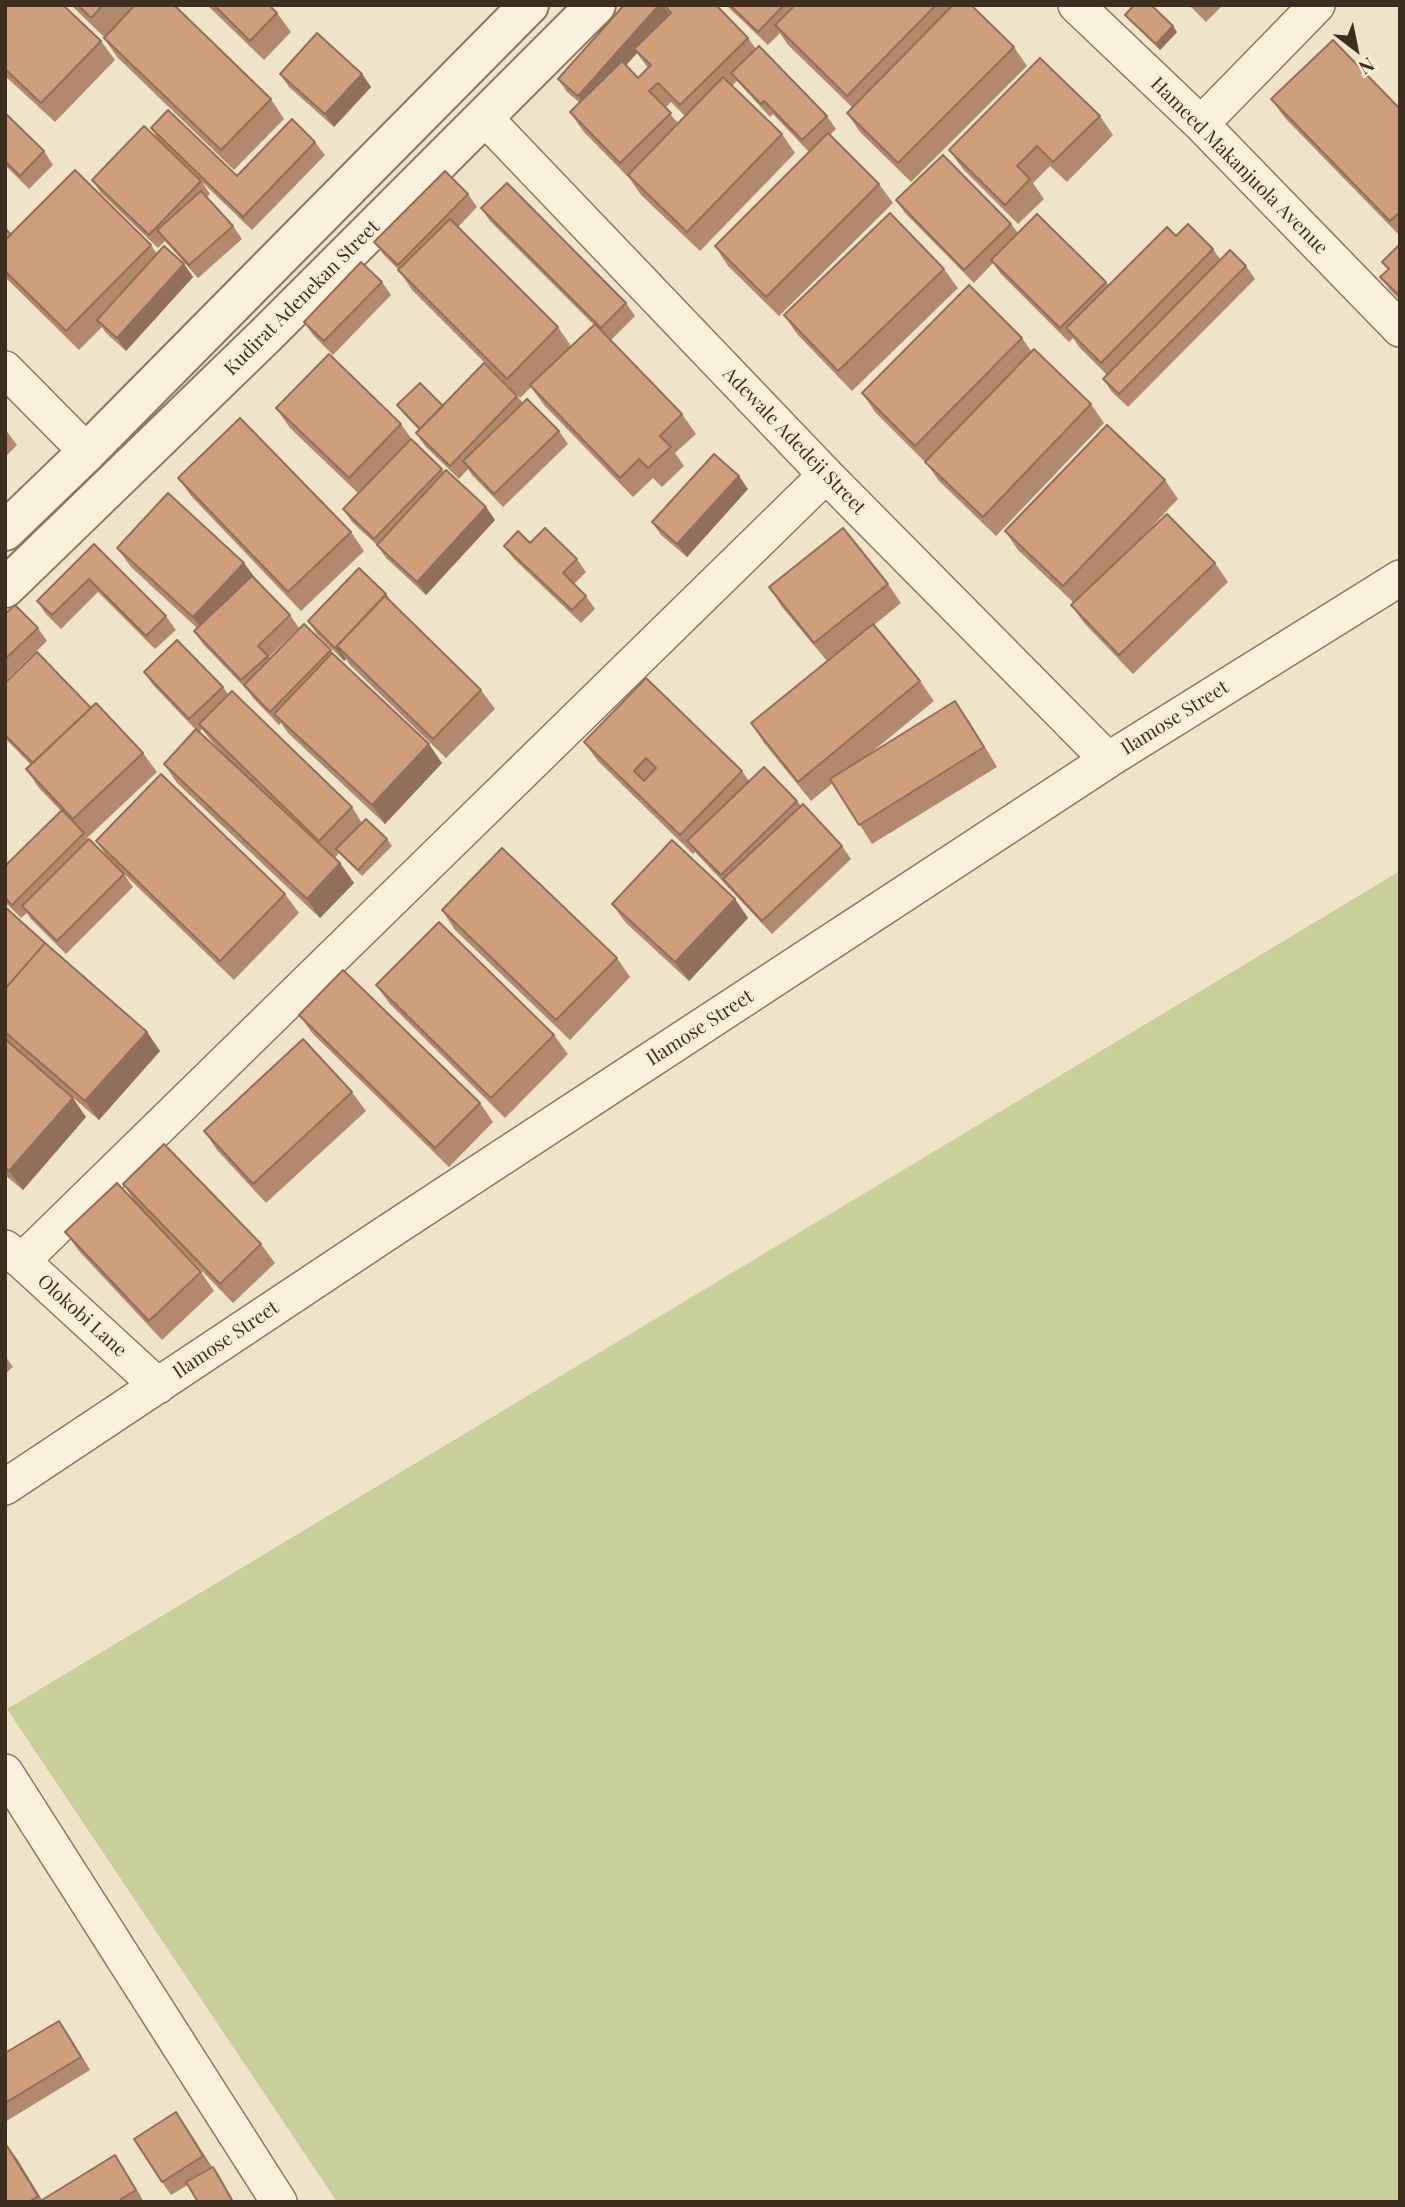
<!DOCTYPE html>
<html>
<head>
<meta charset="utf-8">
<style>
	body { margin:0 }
	#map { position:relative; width:1405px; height:2207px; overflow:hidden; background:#f0e4c8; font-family:"Playfair Display",serif }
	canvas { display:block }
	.frame { position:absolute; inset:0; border:7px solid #3d2e20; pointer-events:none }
	.north { position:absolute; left:1321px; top:14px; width:70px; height:70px; -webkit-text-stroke:5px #f7eed8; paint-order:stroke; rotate:148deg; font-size:19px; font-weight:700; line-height:28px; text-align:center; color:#3d2e20 }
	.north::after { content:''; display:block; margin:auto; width:24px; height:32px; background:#3d2e20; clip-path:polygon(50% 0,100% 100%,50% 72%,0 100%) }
</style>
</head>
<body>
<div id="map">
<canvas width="1405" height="2207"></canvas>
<div class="frame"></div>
<div class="north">N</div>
</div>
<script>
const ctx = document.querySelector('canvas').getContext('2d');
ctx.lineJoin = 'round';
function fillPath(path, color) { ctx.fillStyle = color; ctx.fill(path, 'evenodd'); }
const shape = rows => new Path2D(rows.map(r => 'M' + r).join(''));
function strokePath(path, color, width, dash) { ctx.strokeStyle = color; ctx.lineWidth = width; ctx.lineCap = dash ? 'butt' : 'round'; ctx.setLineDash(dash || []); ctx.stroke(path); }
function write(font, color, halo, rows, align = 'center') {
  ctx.font = font + ' "Playfair Display",serif'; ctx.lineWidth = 7; ctx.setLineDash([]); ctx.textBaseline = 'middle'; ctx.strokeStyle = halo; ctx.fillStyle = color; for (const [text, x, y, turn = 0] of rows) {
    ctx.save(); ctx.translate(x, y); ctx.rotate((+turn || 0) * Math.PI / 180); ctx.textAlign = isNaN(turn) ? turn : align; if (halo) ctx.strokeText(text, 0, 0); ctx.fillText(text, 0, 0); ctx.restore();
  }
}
fillPath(shape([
	[1400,871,1400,2202,337,2202,7,1709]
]), '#c9cf9b');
const minor = shape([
	[1076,5,1201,124,1400,329],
	[484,117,826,475,1108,760],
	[1201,124,1317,5],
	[5,369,87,452],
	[5,1248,22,1261,158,1386],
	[22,1261,826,475],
	[5,1487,385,1234,1108,760,1400,578],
	[5,1772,279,2202]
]);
const tertiary = shape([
	[5,531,87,452,529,5],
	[5,588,266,335,596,5]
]);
strokePath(minor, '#8d765c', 38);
strokePath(tertiary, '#8d765c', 42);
strokePath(minor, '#faf1dc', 35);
strokePath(tertiary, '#faf1dc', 38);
fillPath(shape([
	[5,5,101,41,115,60,55,122,5,76],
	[71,5,135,5,104,37],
	[207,5,269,5,277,13,291,32,264,60],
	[624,5,716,5,748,38,756,49,827,116,836,129,830,135,879,184,893,203,779,316,728,266,715,246,809,152,773,114,770,117,737,81,732,86,782,134,795,153,700,251,641,195,630,179,583,131,570,112,579,102,567,92,558,79],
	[637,53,648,68,638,78,626,65],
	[671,102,685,116,678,123,665,108],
	[726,5,971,5,1014,47,1027,66,911,182,860,132,847,113,852,107,788,45,780,33,768,45],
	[1189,5,1223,5,1206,22],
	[1125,15,1177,32,1160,50,1130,21],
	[104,38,271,99,284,119,234,170,117,57],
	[280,74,362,74,371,87,334,127,289,87],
	[1271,99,1400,109,1400,236,1285,118],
	[5,113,44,151,53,165,29,189,5,165],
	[1100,116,1113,135,1067,182,1050,166,1033,183,1044,199,1018,224,963,169,949,150],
	[151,128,237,176,315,142,325,155,252,230,202,182,210,194,207,197,233,226,242,239,198,278,165,241,158,248,101,193,92,180,158,139],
	[468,194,477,207,458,227,558,327,571,346,594,325,490,221,481,208,626,303,635,316,611,340,682,414,696,434,675,453,684,466,662,487,653,478,633,497,544,405,531,387,520,398,412,290,399,270,384,255,374,242],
	[896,200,1011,224,1018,233,1106,282,1108,285,1176,236,1213,249,1220,259,1246,266,1255,279,1128,407,1112,392,1103,379,1107,375,1079,347,1073,338,1069,342,1000,273,993,263,974,283,905,213],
	[5,228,11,235,151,245,157,254,184,264,193,277,126,351,106,333,102,327,79,350,5,277],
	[1400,244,1400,300,1390,290,1380,277,1388,269,1382,262],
	[944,269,958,288,852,391,797,334,784,315],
	[382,282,391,295,333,355,313,335,304,322],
	[1022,338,1031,351,1091,404,1104,423,996,536,939,481,927,464,875,412,862,393],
	[517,396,523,403,559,431,568,444,503,507,472,475,468,469,459,479,425,446,416,433,419,430,402,412,397,405,443,405],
	[276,408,401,424,413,441,444,472,486,507,495,520,426,595,386,558,378,546,352,522,343,509,358,493,290,428],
	[5,429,17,445,5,457],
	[178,478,351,532,364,551,301,611,192,497],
	[1165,480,1178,499,1142,537,1215,563,1228,582,1133,674,1085,624,1071,605,1074,603,1018,550,1005,531],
	[748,489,687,557,661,535,652,522],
	[530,543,577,559,586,572,574,584,586,596,595,609,581,623,514,559,504,546],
	[94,544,166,616,176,630,155,649,98,592,61,629,46,614,37,601],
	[117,548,244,563,257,581,290,615,299,628,269,657,270,659,331,650,334,655,442,763,385,824,288,733,281,723,279,725,253,698,249,692,203,644,194,631,197,628,131,567],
	[888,584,901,603,874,625,920,681,934,701,867,756,968,720,997,767,872,844,833,783,811,801,764,743,751,723,827,661,782,607,769,587],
	[394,605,481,690,495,709,446,758,350,665,346,659,344,661,317,634,308,621],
	[5,614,38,628,47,641,5,681],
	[144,672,223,687,228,694,352,807,362,823,387,839,392,846,362,876,339,853,335,858,340,863,354,883,320,918,177,783,164,764,196,730,153,685],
	[202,729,213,743,237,767,199,732],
	[5,683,91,708,143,753,157,772,87,838,109,859,96,841,285,894,299,913,234,980,118,868,124,874,133,887,66,954,31,919,27,913,21,918,5,902,5,866,61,811,39,788,26,769,31,765,5,738],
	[584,742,742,771,749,781,797,801,801,806,842,846,851,859,772,934,695,852,693,854,598,761],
	[735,899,748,918,689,981,626,923,612,904],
	[5,907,147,1032,160,1051,99,1120,43,1072,86,1117,23,1190,5,1175],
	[442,910,617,958,630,977,570,1040,455,930],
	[376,985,554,1035,568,1054,505,1118,390,1004],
	[299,1015,480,1103,493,1122,449,1167,313,1034],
	[352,1092,366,1111,266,1203,217,1150,204,1131],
	[123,1184,261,1244,275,1263,233,1303,136,1203],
	[65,1232,201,1272,214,1291,162,1340,79,1251],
	[5,1356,13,1367,5,1374],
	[68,2034,90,2070,5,2122,5,2053],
	[185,2125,212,2167,213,2167,218,2173,234,2202,198,2202,188,2185,171,2195,162,2182],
	[17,2159,42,2200,124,2169,144,2202,5,2202]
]), '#b2896c');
fillPath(shape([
	[659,5,662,5,670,16,634,49,637,53,587,110,578,96],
	[1173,26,1177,32,1160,50,1156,44],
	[362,74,371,87,334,127,325,114],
	[184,264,193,277,126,351,117,338],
	[739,476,748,489,687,557,677,544],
	[486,507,495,520,426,595,417,582],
	[244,563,258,582,207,637,193,617],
	[386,594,395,607,337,646,346,659,344,661,335,648],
	[955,701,968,720,997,767,984,747],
	[429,744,442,763,385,824,372,805],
	[340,863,354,883,320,918,307,899],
	[735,899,748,918,689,981,675,962],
	[147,1032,160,1051,99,1120,85,1101],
	[73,1098,86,1117,23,1190,9,1171],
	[59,2021,68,2034,90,2070,81,2057],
	[176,2112,185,2125,213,2169,203,2156],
	[7,2146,17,2159,43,2202,38,2196],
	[115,2155,124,2169,144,2202,136,2190]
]), '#916f58');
const building = shape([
	[5,5,63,5,101,41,41,103,5,69,5,5],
	[78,5,103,5,91,18,78,5],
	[135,5,174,5,271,99,221,150,104,38,135,5],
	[214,5,269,5,277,13,250,41,214,5],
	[624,5,659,5,578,96,558,79,624,5],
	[664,5,716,5,748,38,680,105,658,83,649,91,671,113,620,163,570,112,622,61,638,78,651,65,634,49,671,13,664,5],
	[730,5,784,5,758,32,730,5],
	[795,5,936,5,847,96,775,25,795,5],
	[953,5,971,5,1014,47,898,163,847,113,953,5],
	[1134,5,1151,5,1173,26,1156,44,1125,15,1134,5],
	[317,33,362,74,325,114,280,74,317,33],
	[1333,40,1400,109,1400,212,1390,221,1271,99,1333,40],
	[759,46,827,116,802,140,764,101,761,104,731,73,759,46],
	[1040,58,1100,116,1053,162,1037,146,1017,166,1030,179,1005,205,949,150,1040,58],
	[723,77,782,134,687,232,628,175,723,77],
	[168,110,237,176,292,119,315,142,243,217,151,128,168,110],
	[5,113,44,151,20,176,5,161,5,113],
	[144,126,201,181,149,235,92,180,144,126],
	[828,133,879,184,766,297,715,246,828,133],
	[943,155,1011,224,964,270,896,200,943,155],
	[75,170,151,245,66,331,5,271,5,240,75,170],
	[445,171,468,194,398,265,374,242,445,171],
	[507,183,626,303,601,328,481,208,507,183],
	[201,191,233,226,189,265,157,230,201,191],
	[890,213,944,269,838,371,784,315,890,213],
	[1037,214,1106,282,1060,328,991,260,1037,214],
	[450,219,558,327,507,379,398,270,450,219],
	[1188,224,1213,249,1101,363,1066,328,1167,227,1176,236,1188,224],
	[5,228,11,235,5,240,5,228],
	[1400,244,1400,296,1380,277,1389,269,1382,262,1400,244],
	[164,246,184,264,117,338,97,320,164,246],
	[1230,250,1246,266,1119,394,1103,379,1230,250],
	[361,262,382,282,324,341,304,322,361,262],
	[969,285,1022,338,915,446,862,393,969,285],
	[595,324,682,414,660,436,671,447,648,468,639,459,620,478,530,385,595,324],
	[1034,349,1091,404,983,517,925,462,1034,349],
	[329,354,401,424,349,478,276,408,329,354],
	[484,363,517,396,450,466,416,433,484,363],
	[420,383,443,406,420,429,397,405,420,383],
	[527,399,559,431,494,494,463,461,527,399],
	[240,418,351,532,288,592,178,478,240,418],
	[1107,425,1165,480,1063,586,1005,531,1107,425],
	[411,439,442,469,374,539,343,509,411,439],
	[714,454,739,476,677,544,652,522,714,454],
	[446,470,486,507,417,582,377,545,446,470],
	[168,493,244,563,193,617,117,548,168,493],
	[1167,514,1215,563,1119,655,1071,605,1167,514],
	[545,528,577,559,563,573,586,596,572,610,504,546,518,531,530,543,545,528],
	[843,528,888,584,814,643,769,587,843,528],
	[94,544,166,616,146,636,89,579,52,615,37,601,94,544],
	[359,568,386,594,335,648,308,621,359,568],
	[252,576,290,615,258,646,268,656,241,680,194,631,252,576],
	[385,596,481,690,433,739,337,646,385,596],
	[15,605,38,628,5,659,5,614,15,605],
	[304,624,331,650,270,712,244,685,304,624],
	[873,624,920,681,798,782,751,723,873,624],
	[177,640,223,687,189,719,144,672,177,640],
	[37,652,91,708,33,763,5,735,5,683,37,652],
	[332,653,429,744,372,805,274,714,332,653],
	[646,678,742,771,680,835,584,742,646,678],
	[646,758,656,768,644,781,634,771,646,758],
	[232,691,352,807,319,841,199,724,232,691],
	[955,701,984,747,859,825,830,779,955,701],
	[96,703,143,753,73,819,26,769,96,703],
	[196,729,340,863,307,899,164,764,196,729],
	[764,767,797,801,721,875,687,841,764,767],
	[161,774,285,894,220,961,96,841,161,774],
	[803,804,842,846,762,921,723,879,803,804],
	[62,810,84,833,12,905,5,898,5,866,62,810],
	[366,819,387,839,358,870,336,849,366,819],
	[89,839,124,874,57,941,22,906,89,839],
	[672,840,735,899,675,962,612,904,672,840],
	[502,848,617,958,556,1020,442,910,502,848],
	[5,907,45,943,5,989,5,907],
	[439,922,554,1035,491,1098,376,985,439,922],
	[45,943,147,1032,85,1101,5,1032,5,989,45,943],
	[343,970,480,1103,435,1148,299,1015,343,970],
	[5,1039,73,1098,9,1171,5,1167,5,1039],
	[303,1039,352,1092,253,1184,204,1131,303,1039],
	[164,1144,261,1244,220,1284,123,1184,164,1144],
	[117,1183,201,1272,149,1321,65,1232,117,1183],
	[59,2021,81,2057,5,2103,5,2053,59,2021],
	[176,2112,203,2156,162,2182,134,2139,176,2112],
	[7,2146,38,2196,29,2202,5,2202,5,2147,7,2146],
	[115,2155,136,2190,121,2199,123,2202,42,2202,42,2200,115,2155],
	[213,2167,233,2202,198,2202,186,2182,213,2167]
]);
fillPath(building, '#cf9f7d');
strokePath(building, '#916f58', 2);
write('19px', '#3d2e20', '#f7eed8', [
	["Hameed Makanjuola Avenue",1239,166,45],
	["Kudirat Adenekan Street",302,298,-45],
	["Adewale Adedeji Street",794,441,46],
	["Ilamose Street",1175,718,-32],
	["Ilamose Street",700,1028,-33],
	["Olokobi Lane",82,1316,42],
	["Ilamose Street",226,1340,-34]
]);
</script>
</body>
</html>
